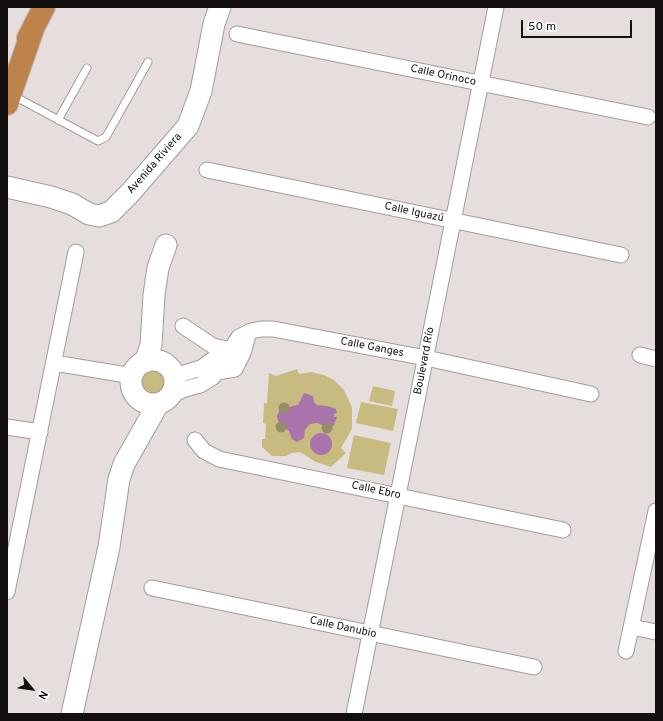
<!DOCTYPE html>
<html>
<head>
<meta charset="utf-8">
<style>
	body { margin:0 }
	#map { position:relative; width:663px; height:721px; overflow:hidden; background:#e6dedc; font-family:Overpass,sans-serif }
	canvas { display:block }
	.frame { position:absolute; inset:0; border:8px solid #13100f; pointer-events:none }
	.north { position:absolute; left:12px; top:669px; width:40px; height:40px; -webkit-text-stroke:3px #fff; paint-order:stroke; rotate:119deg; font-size:11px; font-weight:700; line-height:16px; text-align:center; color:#13100f }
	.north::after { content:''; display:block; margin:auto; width:14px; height:18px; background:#13100f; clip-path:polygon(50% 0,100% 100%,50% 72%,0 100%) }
	.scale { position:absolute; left:521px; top:20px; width:111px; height:18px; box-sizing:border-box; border:2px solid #13100f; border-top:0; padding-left:5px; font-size:12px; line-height:14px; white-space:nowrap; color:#13100f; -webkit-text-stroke:3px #fff; paint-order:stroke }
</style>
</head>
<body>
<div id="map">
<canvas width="663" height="721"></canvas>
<div class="frame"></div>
<div class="north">N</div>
<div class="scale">50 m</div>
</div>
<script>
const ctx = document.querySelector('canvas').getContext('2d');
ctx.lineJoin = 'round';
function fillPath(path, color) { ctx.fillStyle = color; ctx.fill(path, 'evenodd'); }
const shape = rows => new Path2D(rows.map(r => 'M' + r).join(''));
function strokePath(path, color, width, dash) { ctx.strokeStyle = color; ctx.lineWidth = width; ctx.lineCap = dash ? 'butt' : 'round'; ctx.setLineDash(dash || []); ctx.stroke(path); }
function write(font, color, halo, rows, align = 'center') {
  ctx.font = font + ' Overpass,sans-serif'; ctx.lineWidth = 3; ctx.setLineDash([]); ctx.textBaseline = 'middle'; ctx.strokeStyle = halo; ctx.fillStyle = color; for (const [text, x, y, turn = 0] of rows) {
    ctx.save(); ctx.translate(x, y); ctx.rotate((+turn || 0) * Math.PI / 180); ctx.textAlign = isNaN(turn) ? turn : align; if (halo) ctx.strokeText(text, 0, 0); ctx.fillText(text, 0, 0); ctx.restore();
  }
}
fillPath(shape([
	'140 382a14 14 0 1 1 28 0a14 14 0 1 1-28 0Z',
	[297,369,299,374,311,372,324,375,334,380,344,390,352,407,352,429,341,448,346,453,331,467,316,462,300,452,292,453,286,456,272,456,262,447,262,439,265,439,266,424,263,423,264,403,267,403,269,373,276,376],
	[373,386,395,391,392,406,369,401],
	[361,402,398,409,393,431,356,423],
	[354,435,391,443,384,475,347,468]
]), '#c8bb80');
fillPath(shape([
	[304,393,313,396,314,402,317,405,328,406,336,409,337,413,334,414,334,417,337,417,334,425,330,428,317,423,310,424,305,430,304,438,297,442,292,439,289,431,279,425,277,416,280,409,282,412,289,409,288,407,298,405],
	'310 444a11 11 0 1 1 22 0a11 11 0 1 1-22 0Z'
]), '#a974ac');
const lane = shape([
	[12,95,98,141,106,137,148,62],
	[58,120,87,68]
]);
const street = shape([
	[237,34,648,117],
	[207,170,621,255],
	[183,326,213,346,231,350],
	[640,355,656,359],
	[54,363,133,376],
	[217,372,235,369,243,353,249,332],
	[174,376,201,368,219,355,231,350],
	[170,396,185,389,200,385,213,377,239,337,251,331,261,329,273,329,426,358,591,394],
	[7,427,40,432],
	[195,440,204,451,219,459,563,530],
	[152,588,534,667],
	[7,592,76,252],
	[632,627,656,632],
	[626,651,656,511],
	[354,714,496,7]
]);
const secondary = shape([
	[7,187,51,197,72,204,89,214,99,216,111,212,130,193,188,126,201,91,214,24,220,7],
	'131 382a22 22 0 1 1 44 0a22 22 0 1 1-44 0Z',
	[145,362,151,345,154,295,158,268,166,245],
	[72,714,109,547,119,479,124,464,158,404]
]);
const highway = shape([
	[28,38,44,7],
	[7,104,34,26]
]);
strokePath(lane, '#a49c9a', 9);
strokePath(street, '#a49c9a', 17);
strokePath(secondary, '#a49c9a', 23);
strokePath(highway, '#bdbcbc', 24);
strokePath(lane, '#fff', 7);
strokePath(street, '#fff', 15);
strokePath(secondary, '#fff', 21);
strokePath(highway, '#bd834a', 22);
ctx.fillStyle = '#968c68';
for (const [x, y] of [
	[284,408],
	[281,427],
	[327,428]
]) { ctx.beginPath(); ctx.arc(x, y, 5.5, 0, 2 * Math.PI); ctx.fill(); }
write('11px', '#13100f', '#fff', [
	["Calle Orinoco",443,76,12],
	["Avenida Riviera",155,164,-49],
	["Calle Iguazú",414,213,12],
	["Calle Ganges",372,348,11],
	["Boulevard Río",425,361,-79],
	["Calle Ebro",376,491,12],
	["Calle Danubio",343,628,12]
]);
</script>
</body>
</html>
